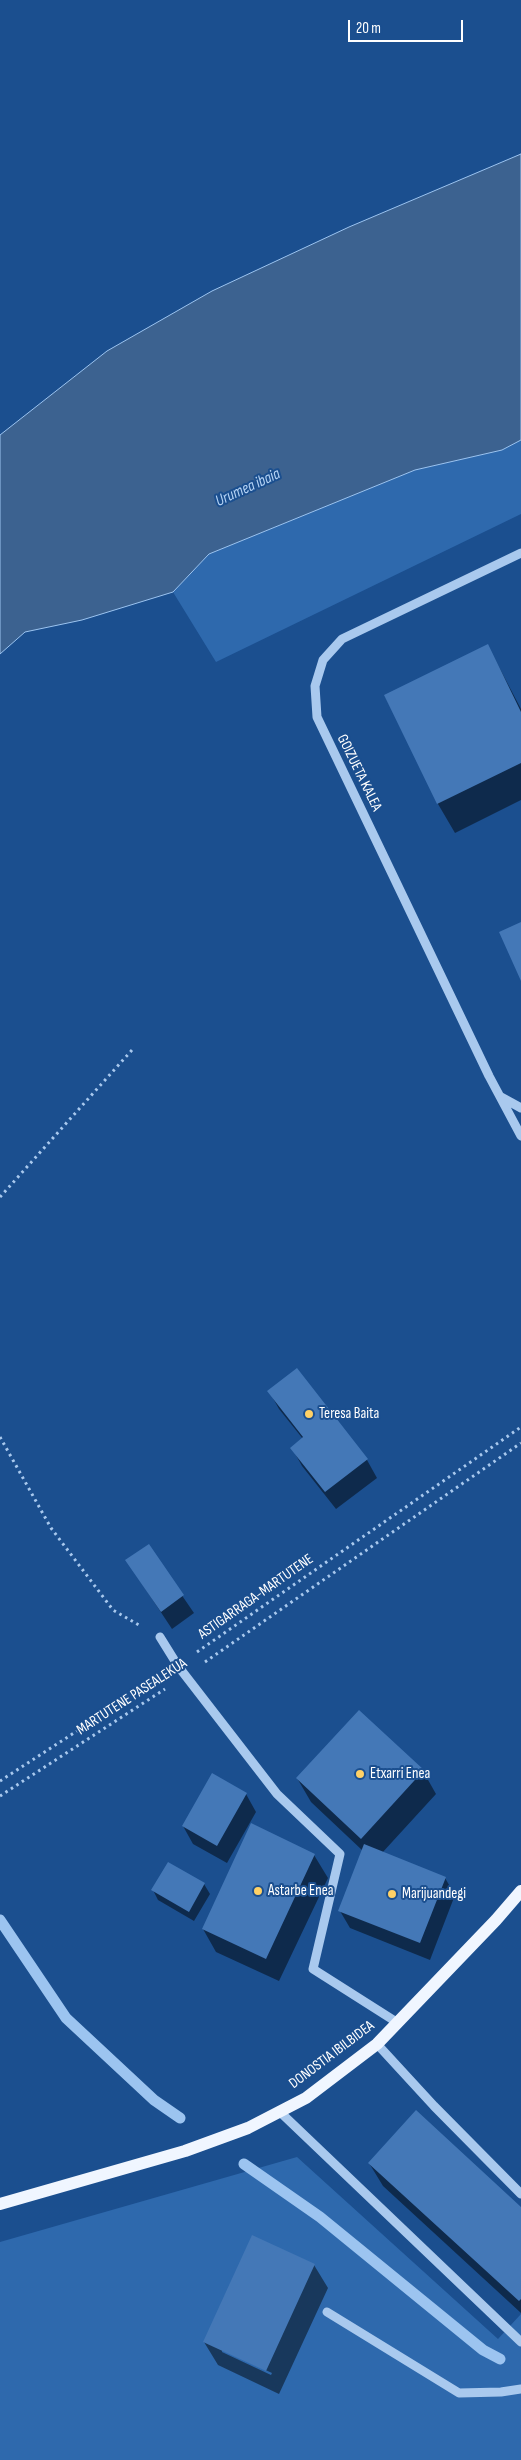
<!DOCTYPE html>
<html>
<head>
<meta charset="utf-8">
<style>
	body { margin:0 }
	#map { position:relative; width:521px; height:2460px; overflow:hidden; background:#1b4f8f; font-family:"Sofia Sans Condensed",sans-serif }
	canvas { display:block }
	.scale { position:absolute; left:348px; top:20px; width:115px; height:22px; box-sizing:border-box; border:2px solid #fff; border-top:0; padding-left:6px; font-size:15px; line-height:18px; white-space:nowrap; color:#fff; -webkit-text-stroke:4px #1b4f8f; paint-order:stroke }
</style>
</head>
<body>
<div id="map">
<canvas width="521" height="2460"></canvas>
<div class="scale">20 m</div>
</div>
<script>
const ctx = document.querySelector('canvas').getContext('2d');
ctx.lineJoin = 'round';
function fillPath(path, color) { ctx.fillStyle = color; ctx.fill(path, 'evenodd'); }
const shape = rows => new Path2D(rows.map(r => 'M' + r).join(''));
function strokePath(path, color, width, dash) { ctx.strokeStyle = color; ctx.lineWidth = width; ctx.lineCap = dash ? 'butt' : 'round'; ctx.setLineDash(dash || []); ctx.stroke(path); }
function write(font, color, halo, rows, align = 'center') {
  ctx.font = font + ' "Sofia Sans Condensed",sans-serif'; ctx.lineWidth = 4; ctx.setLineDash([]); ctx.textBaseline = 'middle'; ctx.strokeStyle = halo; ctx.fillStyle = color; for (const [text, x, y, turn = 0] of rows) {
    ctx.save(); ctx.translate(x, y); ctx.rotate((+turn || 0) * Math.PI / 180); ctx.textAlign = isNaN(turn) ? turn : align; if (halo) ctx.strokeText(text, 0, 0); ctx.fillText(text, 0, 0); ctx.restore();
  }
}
fillPath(shape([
	[521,440,521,514,216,662,173,592,209,554,415,470,502,450],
	[297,2157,498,2339,521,2314,521,2460,0,2460,0,2242]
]), '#2e69ad');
const water = shape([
	[521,154,521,440,502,450,415,470,209,554,173,592,82,620,25,632,0,654,0,435,107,351,212,291,349,227,521,154]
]);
fillPath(water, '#3c6290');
strokePath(water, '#9cc4f0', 1);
fillPath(shape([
	[488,646,521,709,521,800,455,833,438,804,385,696],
	[269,1391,367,1460,377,1478,336,1509,302,1466,292,1448,303,1439,279,1409],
	[148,1546,194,1613,172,1629,127,1561],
	[423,1771,436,1794,382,1853,445,1878,455,1895,430,1960,350,1928,340,1911,363,1851,311,1802,297,1778],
	[246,1794,256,1812,227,1863,193,1844,183,1826],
	[314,1855,328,1878,279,1981,216,1952,203,1929],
	[168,1863,204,1884,210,1894,194,1921,158,1900,153,1890],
	[369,2163,521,2209,521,2313,383,2186],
	[314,2265,328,2288,279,2394,218,2365,204,2342],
	[222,2350,272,2373,271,2375,222,2352]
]), '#0007');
strokePath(shape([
	[0,1920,66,2018,154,2100,180,2118],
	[244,2164,320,2217,483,2350,500,2359]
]), '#9cc4f0', 11);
fillPath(shape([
	[488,644,521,712,521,763,437,804,384,695],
	[521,922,521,981,499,932],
	[297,1368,368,1459,325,1492,290,1448,303,1437,267,1391],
	[149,1544,184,1595,161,1612,125,1560],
	[359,1710,424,1770,361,1839,296,1778],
	[212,1773,247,1793,217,1846,182,1826],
	[251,1823,315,1854,266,1959,202,1929],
	[364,1844,446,1877,420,1943,338,1911],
	[168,1862,205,1883,189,1912,151,1890],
	[416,2110,521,2207,521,2299,519,2301,368,2163],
	[252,2235,315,2264,266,2371,203,2342]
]), '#4478b7');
strokePath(shape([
	[0,1197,132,1050],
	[0,1437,51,1528,113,1610,139,1625],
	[197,1652,521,1427],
	[205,1662,521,1443],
	[0,1781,157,1679],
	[0,1796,165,1689]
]), '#a9c9ee', 3, [2.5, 4]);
strokePath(shape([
	[521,553,342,639,323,660,315,686,317,717,489,1076,521,1136],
	[501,1097,521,1108],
	[160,1637,178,1666,277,1794,340,1854,313,1969,398,2023],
	[377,2044,434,2106,521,2194],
	[279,2111,521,2342],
	[327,2312,459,2393,501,2392,521,2389]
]), '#a9c9ee', 9);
strokePath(shape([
	[0,2204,185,2151,248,2128,306,2098,377,2044,496,1920,521,1891]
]), '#f0f6ff', 12);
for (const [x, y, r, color] of [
	[309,1414,5,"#ffd166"],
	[360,1774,5,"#ffd166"],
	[258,1891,5,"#ffd166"],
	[392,1894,5,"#ffd166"]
]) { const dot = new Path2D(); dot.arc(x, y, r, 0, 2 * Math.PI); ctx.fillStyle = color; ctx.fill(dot); strokePath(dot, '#1b4f8f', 2); }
write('15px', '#fff', '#1b4f8f', [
	["GOIZUETA KALEA",359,773,64],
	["ASTIGARRAGA-MARTUTENE",256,1597,-35],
	["MARTUTENE PASEALEKUA",132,1697,-33],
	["DONOSTIA IBILBIDEA",332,2055,-37]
]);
write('15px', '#fff', '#1b4f8f', [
	["Teresa Baita",319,1414],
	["Etxarri Enea",370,1774],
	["Astarbe Enea",268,1891],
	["Marijuandegi",402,1894]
], 'left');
write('italic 16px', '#b5d3f5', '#1b4f8f', [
	["Urumea ibaia",248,488,-25]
]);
</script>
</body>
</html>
